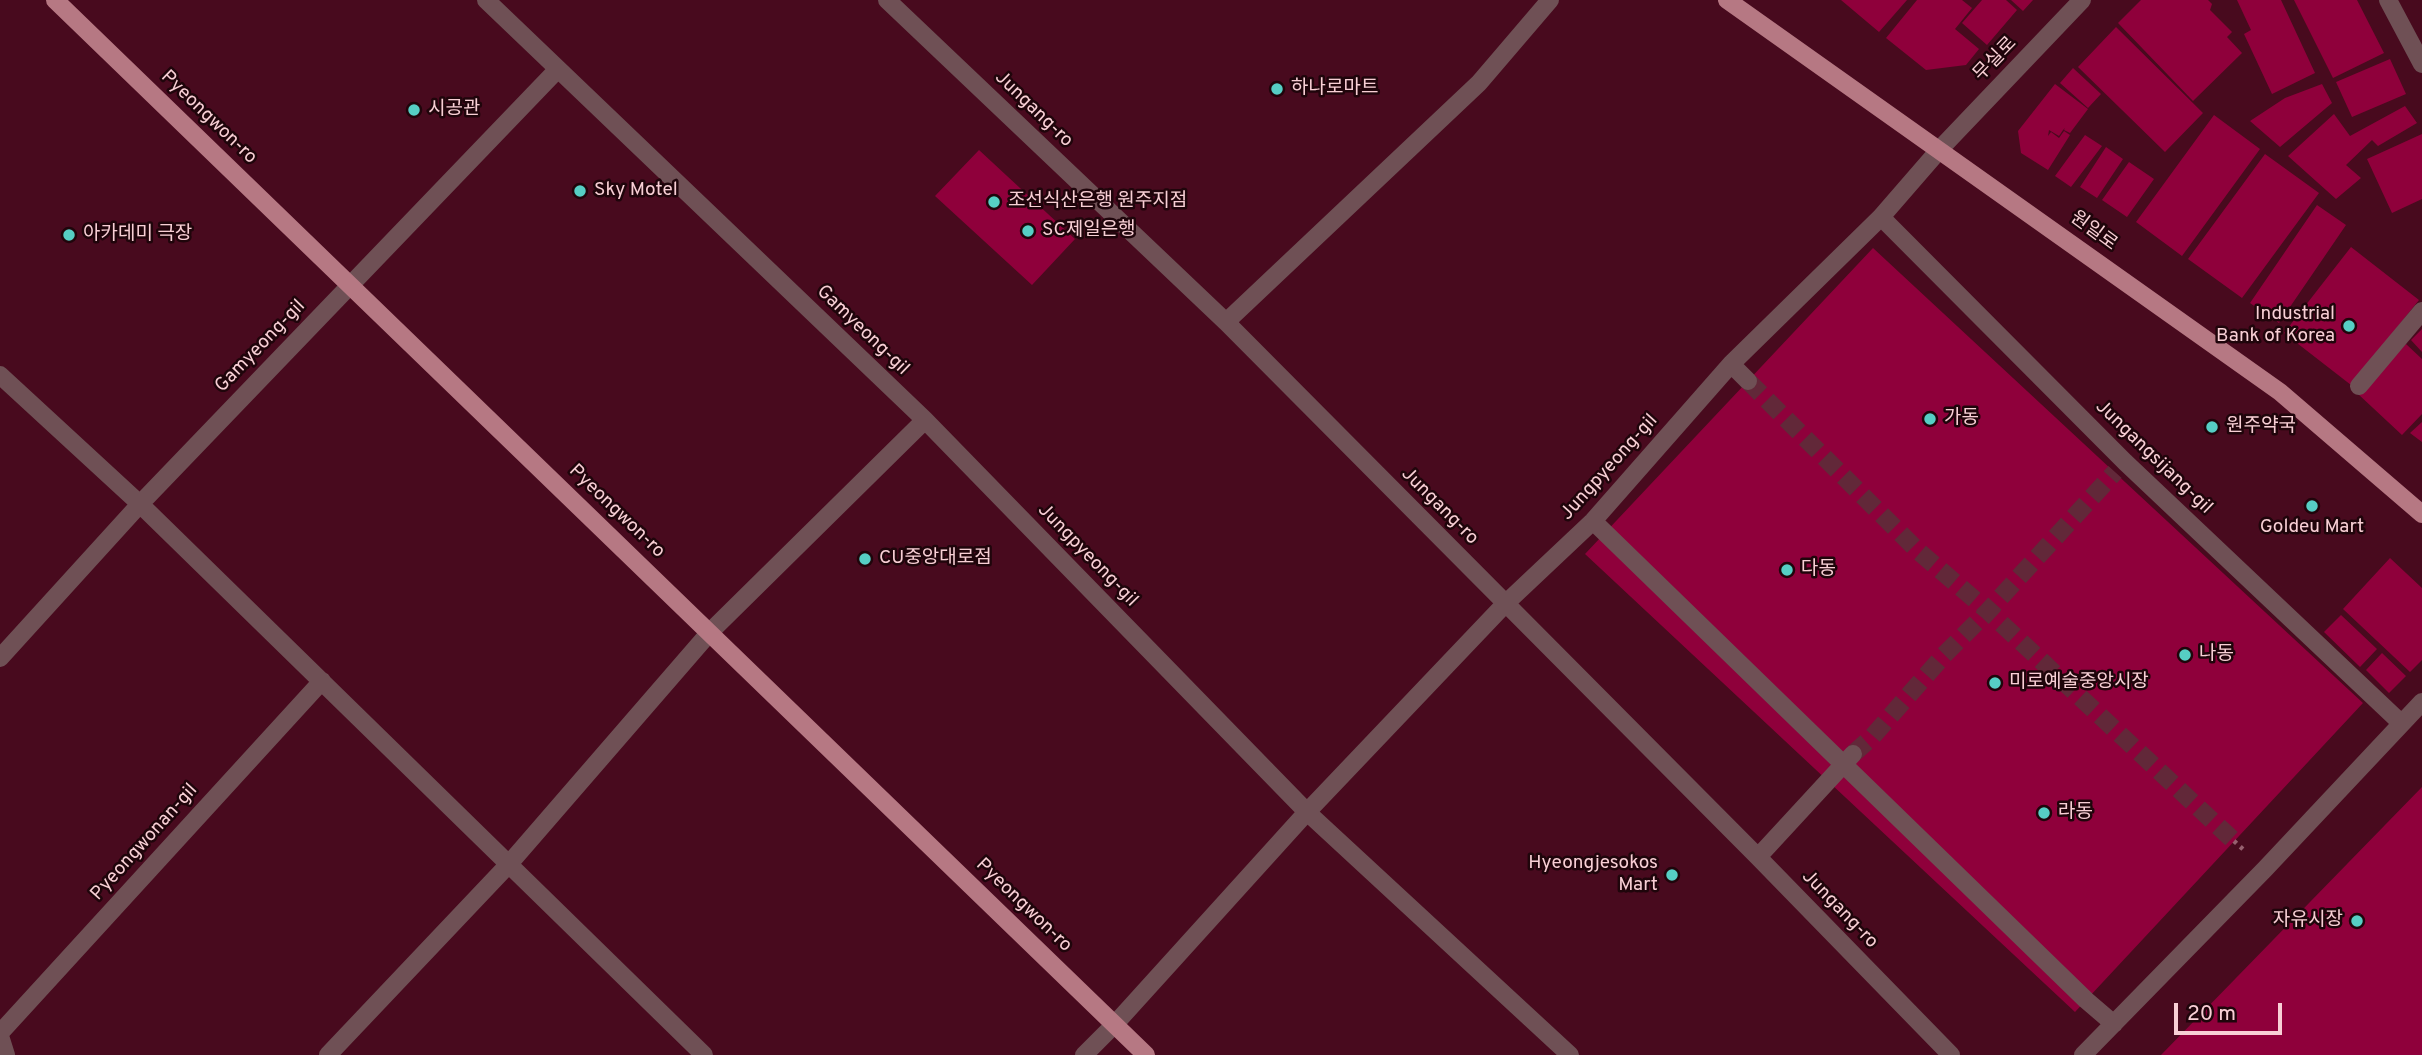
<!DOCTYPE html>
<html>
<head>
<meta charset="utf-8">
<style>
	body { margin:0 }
	#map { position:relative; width:2422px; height:1055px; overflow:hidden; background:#480a1e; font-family:Overpass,sans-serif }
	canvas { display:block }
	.scale { position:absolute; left:2174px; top:1003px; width:108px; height:32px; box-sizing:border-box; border:4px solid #f8cfd5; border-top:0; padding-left:9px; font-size:21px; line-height:24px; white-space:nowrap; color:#f8cfd5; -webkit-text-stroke:5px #1f050b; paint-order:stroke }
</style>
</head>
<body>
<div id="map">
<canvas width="2422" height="1055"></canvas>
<div class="scale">20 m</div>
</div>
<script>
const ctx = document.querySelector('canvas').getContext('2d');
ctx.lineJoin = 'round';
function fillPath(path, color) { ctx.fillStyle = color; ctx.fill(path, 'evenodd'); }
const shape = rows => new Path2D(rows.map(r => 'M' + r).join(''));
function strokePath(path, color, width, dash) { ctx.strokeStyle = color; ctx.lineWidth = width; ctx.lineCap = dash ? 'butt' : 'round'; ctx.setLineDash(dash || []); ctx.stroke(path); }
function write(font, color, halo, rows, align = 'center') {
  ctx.font = font + ' Overpass,"Noto Sans KR",sans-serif'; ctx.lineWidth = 5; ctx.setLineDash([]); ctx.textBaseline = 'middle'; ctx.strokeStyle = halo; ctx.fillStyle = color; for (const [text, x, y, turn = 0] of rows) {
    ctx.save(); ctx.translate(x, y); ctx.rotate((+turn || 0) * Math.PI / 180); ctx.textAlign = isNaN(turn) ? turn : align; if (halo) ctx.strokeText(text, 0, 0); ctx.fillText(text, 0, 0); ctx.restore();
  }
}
fillPath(shape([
	[1841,0,1907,0,1879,32],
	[1917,0,1962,0,1972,8,1955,29,1979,49,1966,65,1926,70,1886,38],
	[1982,0,2006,0,2017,10,1987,45,1962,23],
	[2011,0,2033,0,2023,11],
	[2141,0,2208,0,2212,4,2210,10,2232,32,2227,37,2242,53,2193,101,2118,23],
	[2237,0,2281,0,2315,73,2272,94,2244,34,2251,30],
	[2294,0,2357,0,2384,53,2333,78],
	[2116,27,2203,113,2165,152,2078,67],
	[2390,59,2406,94,2352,117,2336,82],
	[2073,68,2101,94,2088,108,2060,83],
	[2055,84,2088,109,2070,133,2064,130,2065,128,2063,130,2060,127,2063,130,2059,136,2049,130,2048,136,2051,132,2059,138,2064,131,2070,135,2048,170,2021,153,2018,131],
	[2322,84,2332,103,2280,147,2250,121,2285,98],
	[2405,106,2417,123,2378,146,2372,140,2346,165,2361,178,2336,199,2288,156,2334,114,2350,136],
	[2214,115,2260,149,2182,256,2136,222],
	[2422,134,2422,199,2392,213,2367,159],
	[2085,135,2102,146,2071,187,2055,176],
	[2106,147,2123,159,2097,198,2080,187],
	[979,150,1075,239,1032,285,935,196],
	[2265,154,2319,193,2242,298,2188,259],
	[2129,162,2154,179,2127,217,2102,200],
	[2317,205,2346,225,2279,323,2250,303],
	[2351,247,2419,300,2351,385,2284,333],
	[1873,248,2363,703,2075,1012,1585,554],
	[2422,329,2422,352,2411,340],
	[2406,344,2422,359,2422,414,2402,435,2358,394],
	[2422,422,2422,442,2410,433],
	[2390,558,2422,588,2422,660,2410,672,2343,609],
	[2341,615,2377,649,2360,667,2324,632],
	[2382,653,2406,676,2389,693,2366,670],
	[2422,787,2422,1055,2161,1055]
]), '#8f003b');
strokePath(shape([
	[1748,381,1917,550,1988,611,2234,841],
	[1853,754,1872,737,1944,655,1988,611,2115,472]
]), '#622839', 18, [18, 9]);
strokePath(shape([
	[2234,841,2246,852]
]), '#96616f', 4.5, [3.5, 5]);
strokePath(shape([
	[486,0,925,420,1307,812,1570,1055],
	[887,0,1226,322,1758,857,1951,1055],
	[2388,0,2422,64],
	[1881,217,2125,462,2401,723],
	[1226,322,1479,83,1550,0],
	[1731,364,1748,381],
	[0,375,140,504,704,1055],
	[2359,386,2422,311],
	[1593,521,2086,1000,2114,1024],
	[0,658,140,504,558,69],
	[1758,857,1853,754],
	[0,1033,322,681],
	[0,1036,6,1055],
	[328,1055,509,864,710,632,925,420],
	[1084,1055,1115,1024,1307,812,1505,604,1593,521,1731,364,1881,217,1940,149,2082,0],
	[2083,1055,2265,869,2422,702]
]), '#6f5055', 18);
strokePath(shape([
	[55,0,1146,1055],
	[1727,0,2280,392,2422,514]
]), '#b67883', 18);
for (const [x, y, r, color] of [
	[1277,89,7,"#56cec4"],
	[414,110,7,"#56cec4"],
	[580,191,7,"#56cec4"],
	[994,202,7,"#56cec4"],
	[1028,231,7,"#56cec4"],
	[69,235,7,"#56cec4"],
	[2349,326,7,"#56cec4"],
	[1930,419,7,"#56cec4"],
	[2212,427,7,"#56cec4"],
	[2312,506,7,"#56cec4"],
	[865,559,7,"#56cec4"],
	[1787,570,7,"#56cec4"],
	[2185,655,7,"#56cec4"],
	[1995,683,7,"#56cec4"],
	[2044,813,7,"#56cec4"],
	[1672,875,7,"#56cec4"],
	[2357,921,7,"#56cec4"]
]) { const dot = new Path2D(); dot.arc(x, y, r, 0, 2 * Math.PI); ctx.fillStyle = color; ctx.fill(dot); strokePath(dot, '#1f050b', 2.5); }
write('19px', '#f8cfd5', '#1f050b', [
	["무실로",1996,60,-46],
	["Jungang-ro",1033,110,44],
	["Pyeongwon-ro",208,118,44],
	["원일로",2093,232,36],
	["Gamyeong-gil",862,331,44],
	["Gamyeong-gil",261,347,-46],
	["Jungangsijang-gil",2153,458,44],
	["Jungpyeong-gil",1610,468,-48],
	["Jungang-ro",1439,507,45],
	["Pyeongwon-ro",616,512,44],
	["Jungpyeong-gil",1087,556,46],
	["Pyeongwonan-gil",145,843,-48],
	["Pyeongwon-ro",1023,906,44],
	["Jungang-ro",1839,910,46]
]);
write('19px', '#f8cfd5', '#1f050b', [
	["하나로마트",1291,89],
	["시공관",428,110],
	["Sky Motel",594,191],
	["조선식산은행 원주지점",1008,202],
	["SC제일은행",1042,231],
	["아카데미 극장",83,235],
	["Industrial",2335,315,"right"],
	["Bank of Korea",2335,337,"right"],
	["가동",1944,419],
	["원주약국",2226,427],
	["Goldeu Mart",2312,528,"center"],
	["CU중앙대로점",879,559],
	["다동",1801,570],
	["나동",2199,655],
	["미로예술중앙시장",2009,683],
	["라동",2058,813],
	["Hyeongjesokos",1658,864,"right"],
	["Mart",1658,886,"right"],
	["자유시장",2343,921,"right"]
], 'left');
</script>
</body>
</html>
